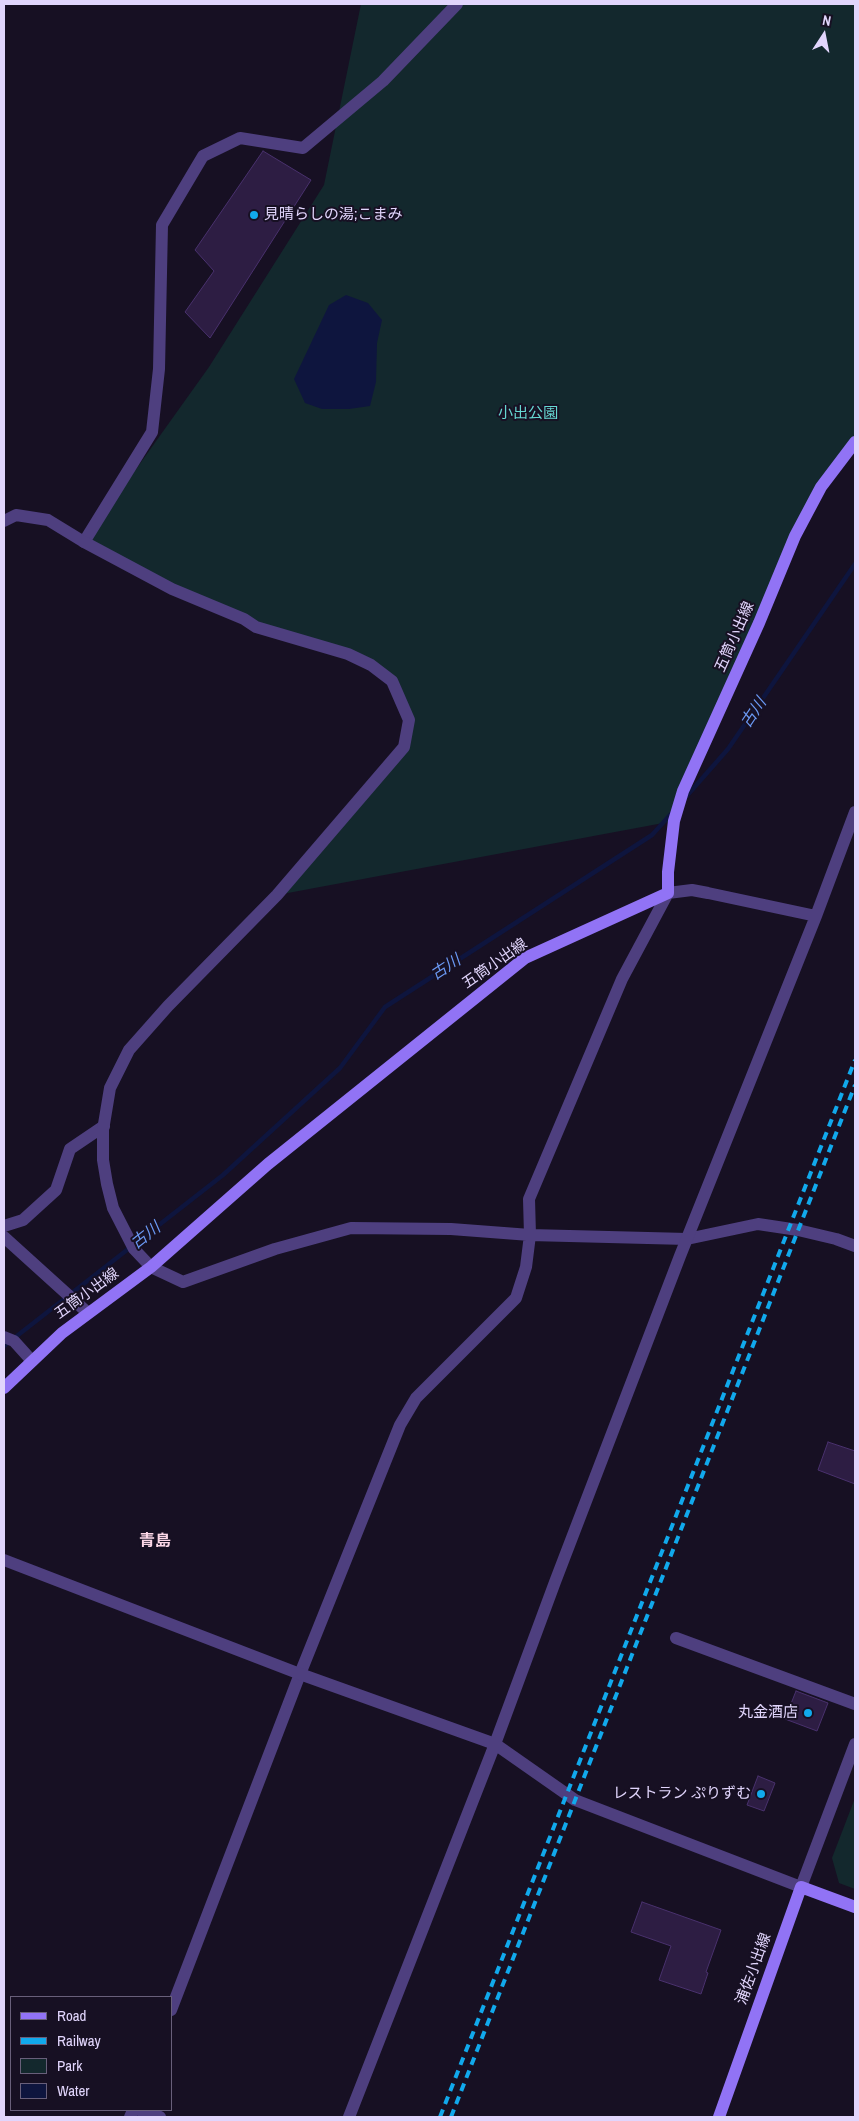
<!DOCTYPE html>
<html>
<head>
<meta charset="utf-8">
<style>
	body { margin:0 }
	#map { position:relative; width:859px; height:2121px; overflow:hidden; background:#171023; font-family:"Archivo Narrow",sans-serif }
	canvas { display:block }
	.frame { position:absolute; inset:0; border:5px solid #e1d5fc; pointer-events:none }
	.legend { position:absolute; left:10px; top:1996px; width:162px; height:115px; box-sizing:border-box; background:#171023; border:1px solid #685f7a; margin:0; padding:6px 9px; list-style:none; font-size:15px; color:#e1d5fc }
	.legend li { display:flex; align-items:center; gap:10px; height:25px }
	.legend b { width:25px; border:1px solid #685f7a }
	.north { position:absolute; left:799px; top:10px; width:50px; height:50px; -webkit-text-stroke:4px #171023; paint-order:stroke; rotate:11deg; font-size:14px; font-weight:700; line-height:20px; text-align:center; color:#e1d5fc }
	.north::after { content:''; display:block; margin:auto; width:18px; height:22px; background:#e1d5fc; clip-path:polygon(50% 0,100% 100%,50% 72%,0 100%) }
</style>
</head>
<body>
<div id="map">
<canvas width="859" height="2121"></canvas>
<div class="frame"></div>
<ul class="legend">
<li><b style="height:6px;background:#9173f5"></b>Road</li>
<li><b style="height:6px;background:#11a9ec"></b>Railway</li>
<li><b style="height:14px;background:#13282d"></b>Park</li>
<li><b style="height:14px;background:#0e153e"></b>Water</li>
</ul>
<div class="north">N</div>
</div>
<script>
const ctx = document.querySelector('canvas').getContext('2d');
ctx.lineJoin = 'round';
function fillPath(path, color) { ctx.fillStyle = color; ctx.fill(path, 'evenodd'); }
const shape = rows => new Path2D(rows.map(r => 'M' + r).join(''));
function strokePath(path, color, width, dash) { ctx.strokeStyle = color; ctx.lineWidth = width; ctx.lineCap = dash ? 'butt' : 'round'; ctx.setLineDash(dash || []); ctx.stroke(path); }
function write(font, color, halo, rows, align = 'center') {
  ctx.font = font + ' "Archivo Narrow","Noto Sans JP",sans-serif'; ctx.lineWidth = 4; ctx.setLineDash([]); ctx.textBaseline = 'middle'; ctx.strokeStyle = halo; ctx.fillStyle = color; for (const [text, x, y, turn = 0] of rows) {
    ctx.save(); ctx.translate(x, y); ctx.rotate((+turn || 0) * Math.PI / 180); ctx.textAlign = isNaN(turn) ? turn : align; if (halo) ctx.strokeText(text, 0, 0); ctx.fillText(text, 0, 0); ctx.restore();
  }
}
fillPath(shape([
	[361,4,855,4,855,442,821,487,674,821,277,895,404,747,409,719,392,681,371,665,256,627,84,542,209,367,324,185],
	[855,1798,855,1889,839,1883,832,1858]
]), '#13282d');
fillPath(shape([
	[346,295,368,303,382,320,377,343,376,382,370,406,349,409,322,409,305,403,294,379,329,305]
]), '#0e153e');
strokePath(shape([
	[684,799,728,749,855,564],
	[4,1346,223,1175,340,1068,385,1007,652,835,671,814]
]), '#0e153e', 4.5);
const building = shape([
	[263,151,311,180,210,338,185,312,214,271,195,250,263,151],
	[828,1442,855,1451,855,1484,818,1470,828,1442],
	[796,1691,828,1703,817,1731,785,1719,796,1691],
	[758,1776,775,1783,764,1811,747,1805,758,1776],
	[642,1902,721,1930,706,1972,708,1973,701,1994,659,1980,671,1946,631,1932,642,1902]
]);
fillPath(building, '#2d1d43');
strokePath(building, '#49316d', 1);
strokePath(shape([
	[84,542,152,432,159,369,162,225,203,156,240,138,303,148,383,81,457,4],
	[4,1226,23,1220,56,1190,70,1149,104,1126],
	[4,1237,88,1313],
	[151,1267,183,1282,275,1249,351,1228,451,1229,530,1235,687,1239,758,1224,798,1230,836,1239,855,1246],
	[4,1337,14,1341,32,1361],
	[676,1638,855,1704],
	[171,2010,300,1674,400,1425,416,1398,516,1298,526,1267,530,1235,529,1199,622,979,668,893],
	[139,2110,160,2117],
	[130,2117,133,2110]
]), '#4e3f7f', 12);
strokePath(shape([
	[4,521,16,515,48,520,84,542,172,589,244,619,256,627,348,654,371,665,392,681,409,720,404,747,277,895,168,1006,129,1050,110,1088,103,1130,103,1160,107,1184,113,1208,134,1249,151,1267],
	[668,893,692,890,708,893,816,916],
	[4,1560,300,1674,495,1744,575,1800,801,1887,855,1744],
	[349,2117,495,1744,555,1582,680,1256,816,916,855,812]
]), '#4e3f7f', 12);
strokePath(shape([
	[4,1388,62,1333,151,1267,268,1164,525,958,668,893,668,872,674,821,683,791,759,623,795,536,821,487,855,442],
	[719,2117,801,1887,855,1907]
]), '#9173f5', 12);
strokePath(shape([
	[440,2117,855,1060],
	[451,2117,855,1085]
]), '#11a9ec', 4, [8, 6]);
for (const [x, y, r, color] of [
	[254,215,5,"#11a9ec"],
	[808,1713,5,"#11a9ec"],
	[761,1794,5,"#11a9ec"]
]) { const dot = new Path2D(); dot.arc(x, y, r, 0, 2 * Math.PI); ctx.fillStyle = color; ctx.fill(dot); strokePath(dot, '#171023', 2); }
write('15px', '#e1d5fc', '#171023', [
	["見晴らしの湯;こまみ",264,215,"left"],
	["丸金酒店",798,1713],
	["レストラン ぷりずむ",751,1794]
], 'right');
write('15px', '#66d7d2', '#171023', [
	["小出公園",528,414]
]);
write('15px', '#e1d5fc', '#171023', [
	["五筒小出線",735,637,-66],
	["五筒小出線",495,964,-35],
	["五筒小出線",87,1294,-36],
	["浦佐小出線",754,1969,-70]
]);
write('italic 16px', '#6b99f4', '#171023', [
	["古川",754,713,-56],
	["古川",446,968,-33],
	["古川",146,1236,-38]
]);
write('bold 16px', '#fcd7e7', '#171023', [
	["青島",155,1542]
]);
</script>
</body>
</html>
